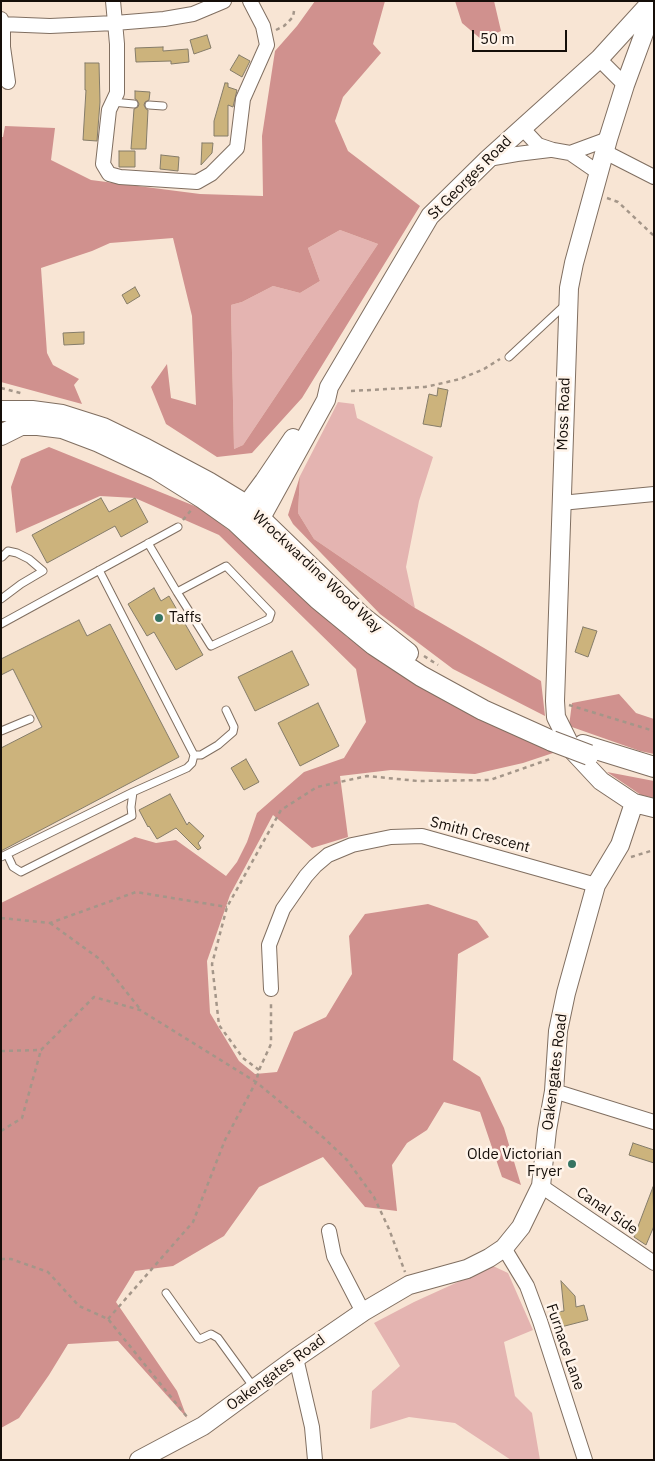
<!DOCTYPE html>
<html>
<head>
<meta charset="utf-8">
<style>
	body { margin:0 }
	#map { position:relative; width:655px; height:1461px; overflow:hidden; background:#f8e5d4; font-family:"IBM Plex Sans",sans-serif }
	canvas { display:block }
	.frame { position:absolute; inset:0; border:2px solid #150e09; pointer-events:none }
	.scale { position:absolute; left:472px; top:30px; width:95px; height:22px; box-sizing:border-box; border:2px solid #150e09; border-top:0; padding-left:6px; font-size:15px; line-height:18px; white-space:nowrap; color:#150e09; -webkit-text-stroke:4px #fff4ea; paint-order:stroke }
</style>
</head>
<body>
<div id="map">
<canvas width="655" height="1461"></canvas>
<div class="frame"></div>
<div class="scale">50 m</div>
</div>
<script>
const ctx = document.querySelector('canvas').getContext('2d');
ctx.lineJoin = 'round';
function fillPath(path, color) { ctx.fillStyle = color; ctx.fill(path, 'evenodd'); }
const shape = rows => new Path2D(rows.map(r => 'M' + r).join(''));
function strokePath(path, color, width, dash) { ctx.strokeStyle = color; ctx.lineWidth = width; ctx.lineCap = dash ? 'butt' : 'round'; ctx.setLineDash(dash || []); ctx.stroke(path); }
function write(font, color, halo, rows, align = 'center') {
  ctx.font = font + ' "IBM Plex Sans",sans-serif'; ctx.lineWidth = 5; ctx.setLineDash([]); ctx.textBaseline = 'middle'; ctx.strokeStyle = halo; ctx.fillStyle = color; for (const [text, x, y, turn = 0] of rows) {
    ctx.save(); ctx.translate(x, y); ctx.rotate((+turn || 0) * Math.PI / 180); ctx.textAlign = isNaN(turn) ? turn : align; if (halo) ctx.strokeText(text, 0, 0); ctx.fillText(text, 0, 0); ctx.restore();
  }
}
fillPath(shape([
	[340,230,378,244,243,445,234,449,231,305,242,302,273,286,300,293,320,281,308,248],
	[338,402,354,404,357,418,433,457,419,501,406,567,415,608,314,539,298,513,300,476],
	[493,1266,508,1273,533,1330,504,1342,515,1396,532,1413,540,1460,511,1460,455,1423,409,1417,370,1429,372,1391,400,1366,374,1323,414,1302]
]), '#e4b4b1');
fillPath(shape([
	[315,1,385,1,373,44,381,53,343,97,335,121,348,151,420,206,302,398,252,453,217,457,166,424,151,387,167,364,171,398,196,405,192,316,173,238,110,243,92,251,41,268,47,353,53,365,79,379,74,385,82,404,1,382,1,137,3,137,5,126,55,128,51,160,91,180,200,194,263,196,262,136,275,51,297,26],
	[340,230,378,244,243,445,234,449,231,305,242,302,273,286,300,293,320,281,308,248],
	[455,1,494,1,501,31,482,40,462,23],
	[49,447,202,509,278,569,347,637,437,695,556,752,523,763,475,774,391,770,340,776,348,837,312,848,273,815,230,895,207,961,210,1013,239,1061,255,1074,277,1072,294,1032,326,1017,352,974,349,936,365,914,428,904,477,921,489,937,458,954,453,1060,480,1077,504,1128,521,1185,502,1177,480,1112,444,1102,427,1130,407,1143,392,1165,397,1211,365,1207,323,1157,259,1187,224,1236,173,1266,135,1271,116,1302,177,1391,187,1418,118,1341,68,1344,49,1375,19,1418,1,1428,1,903,135,837,156,843,176,840,226,876,237,862,247,842,257,813,304,772,344,758,366,722,356,669,219,535,135,498,100,496,16,533,11,487,21,459],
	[300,476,298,513,314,539,415,608,541,681,545,716,453,669,380,614,293,524,288,515],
	[619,694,636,713,654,719,654,754,640,751,569,726,572,703],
	[607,772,654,781,654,798,641,795]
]), '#d0918e');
const building = shape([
	[207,35,211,48,194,54,190,40,207,35],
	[163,47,163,51,188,49,189,62,171,64,171,61,136,62,135,48,163,47],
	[239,55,250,61,242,77,230,70,239,55],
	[85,63,99,63,100,102,97,141,83,140,86,90,85,90,85,63],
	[225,83,228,83,228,87,237,90,233,107,228,105,228,136,214,136,214,121,225,83],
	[135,91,150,92,149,100,145,102,144,105,146,109,148,110,146,149,131,149,134,109,138,107,139,104,137,100,135,99,135,91],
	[202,143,213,143,212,153,201,165,202,143],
	[119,151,135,151,135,167,119,167,119,151],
	[161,155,179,157,178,171,160,169,161,155],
	[135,287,140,296,127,304,122,295,135,287],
	[84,332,84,344,64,345,63,333,84,332],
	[438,388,448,390,441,427,423,424,429,394,437,396,438,388],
	[101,498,109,512,135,498,148,522,121,537,115,526,47,563,32,535,101,498],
	[154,588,161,601,169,596,203,655,176,670,154,632,147,636,128,604,154,588],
	[79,620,87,636,110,624,179,757,1,851,1,748,42,727,13,669,1,675,1,659,79,620],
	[583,627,597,631,588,657,575,652,583,627],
	[292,651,309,685,255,711,238,677,292,651],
	[318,703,339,746,300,766,278,723,318,703],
	[246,759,259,782,244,790,231,768,246,759],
	[170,794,187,825,189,822,204,836,198,843,201,848,198,850,176,828,157,839,149,826,148,827,139,810,170,794],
	[633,1143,654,1150,654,1163,629,1155,633,1143],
	[653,1187,654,1226,646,1245,634,1237,653,1187],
	[561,1281,575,1296,576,1307,584,1305,588,1320,561,1327,557,1312,564,1311,561,1281]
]);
fillPath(building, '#ccb37c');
strokePath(building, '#857c69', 1);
const service = shape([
	[112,102,134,104],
	[149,105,163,106],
	[509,357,566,304],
	[148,543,177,592,211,646,269,619,271,613,226,566,177,592],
	[1,599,21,584,43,571,29,559,17,553,8,551,2,557],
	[1,624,178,527],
	[1,731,30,719],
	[194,755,201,755,218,745,233,732,234,727,226,710],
	[7,854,13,867,21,872,132,816,131,807,133,792],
	[1,857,133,792,187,768,192,763,194,755,99,570],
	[166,1293,198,1338,200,1339,211,1334,218,1338,255,1389]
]);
const minor = shape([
	[113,1,117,44,117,93,109,110,103,164,109,174,120,177,197,182,211,174,237,148,243,99,267,45,263,26,250,1],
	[1,19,3,24,3,47,8,82],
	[1,24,50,26,115,23,164,19,193,14,224,1],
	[599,59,625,85],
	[522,128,538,145,553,150,570,153,599,173],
	[605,152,654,177],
	[570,153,608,139],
	[488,159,517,154,550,150],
	[561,503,654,494],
	[271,989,269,945,283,909,306,876,315,866,328,855,352,845,391,837,422,836,596,885],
	[554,1091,654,1122],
	[541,1186,654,1263],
	[329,1231,334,1256,363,1312],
	[504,1248,527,1286,540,1321,585,1460],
	[296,1358,312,1427,315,1460]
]);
const tertiary = shape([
	[654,6,625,85,608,139,574,263,569,288,555,701,556,717,573,751,601,781,634,803,654,808],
	[239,515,264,481,293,438],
	[253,529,261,518,326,400,329,387,430,216,488,159,599,59,651,2],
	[139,1460,203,1426,296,1358,363,1312,409,1285,467,1269,489,1258,504,1248,521,1227,541,1186,547,1130,554,1091,558,1031,566,993,596,885,620,845,634,803]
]);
const secondary = shape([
	[1,411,32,411,62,415,103,428,146,449,208,482,246,505,360,615,408,653],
	[1,435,21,425,38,425,62,428,99,442,156,469,204,499,235,521,318,599,374,645,421,676,483,710,552,741],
	[583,745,654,767]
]);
strokePath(service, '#806f61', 9);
strokePath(minor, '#806f61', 16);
strokePath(tertiary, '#806f61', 20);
strokePath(secondary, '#806f61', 22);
strokePath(shape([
	[276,30,284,26,293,17,294,11],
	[607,198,618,202,654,236],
	[1,388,24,394],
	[351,391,425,387,443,383,460,379,484,369,500,359],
	[183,520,192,509],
	[424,656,438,665],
	[569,705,654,731],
	[631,857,654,850],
	[1,918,50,923,136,892,227,907],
	[50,923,101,960,140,1009],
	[1,1051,41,1050,94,997,140,1010,256,1082,259,1070,271,1044,271,1001],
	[259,1070,243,1058,219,1025,212,964,227,907,281,810,317,787,367,776,418,781,490,780,553,758],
	[1,1131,22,1118,41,1050],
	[1,1259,11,1259,48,1272,79,1306,108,1319,188,1418],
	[108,1319,193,1222,225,1140,256,1082,324,1138,347,1160,374,1197,389,1229,405,1272]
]), '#a49689', 2.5, [4, 4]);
strokePath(service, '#fff', 7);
strokePath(minor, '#fff', 14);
strokePath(tertiary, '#fff', 18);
strokePath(secondary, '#fff', 20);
const secondaryBridge = shape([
	[552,741,589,755]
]);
strokePath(secondaryBridge, '#806f61', 22, []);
strokePath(secondaryBridge, '#fff', 20);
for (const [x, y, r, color] of [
	[159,618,5,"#367462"],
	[572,1164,5,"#367462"]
]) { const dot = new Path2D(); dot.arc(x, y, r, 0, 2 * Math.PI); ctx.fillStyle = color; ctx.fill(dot); strokePath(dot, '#fff4ea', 2); }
write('15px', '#150e09', '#fff4ea', [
	["St Georges Road",470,178,-45],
	["Moss Road",564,414,-88],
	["Wrockwardine Wood Way",317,572,43],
	["Smith Crescent",480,835,15],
	["Oakengates Road",555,1072,-83],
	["Canal Side",607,1211,35],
	["Furnace Lane",565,1347,71],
	["Oakengates Road",276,1373,-36]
]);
write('15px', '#150e09', '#fff4ea', [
	["Taffs",169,618],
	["Olde Victorian",562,1155,"right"],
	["Fryer",562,1172,"right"]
], 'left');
</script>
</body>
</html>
